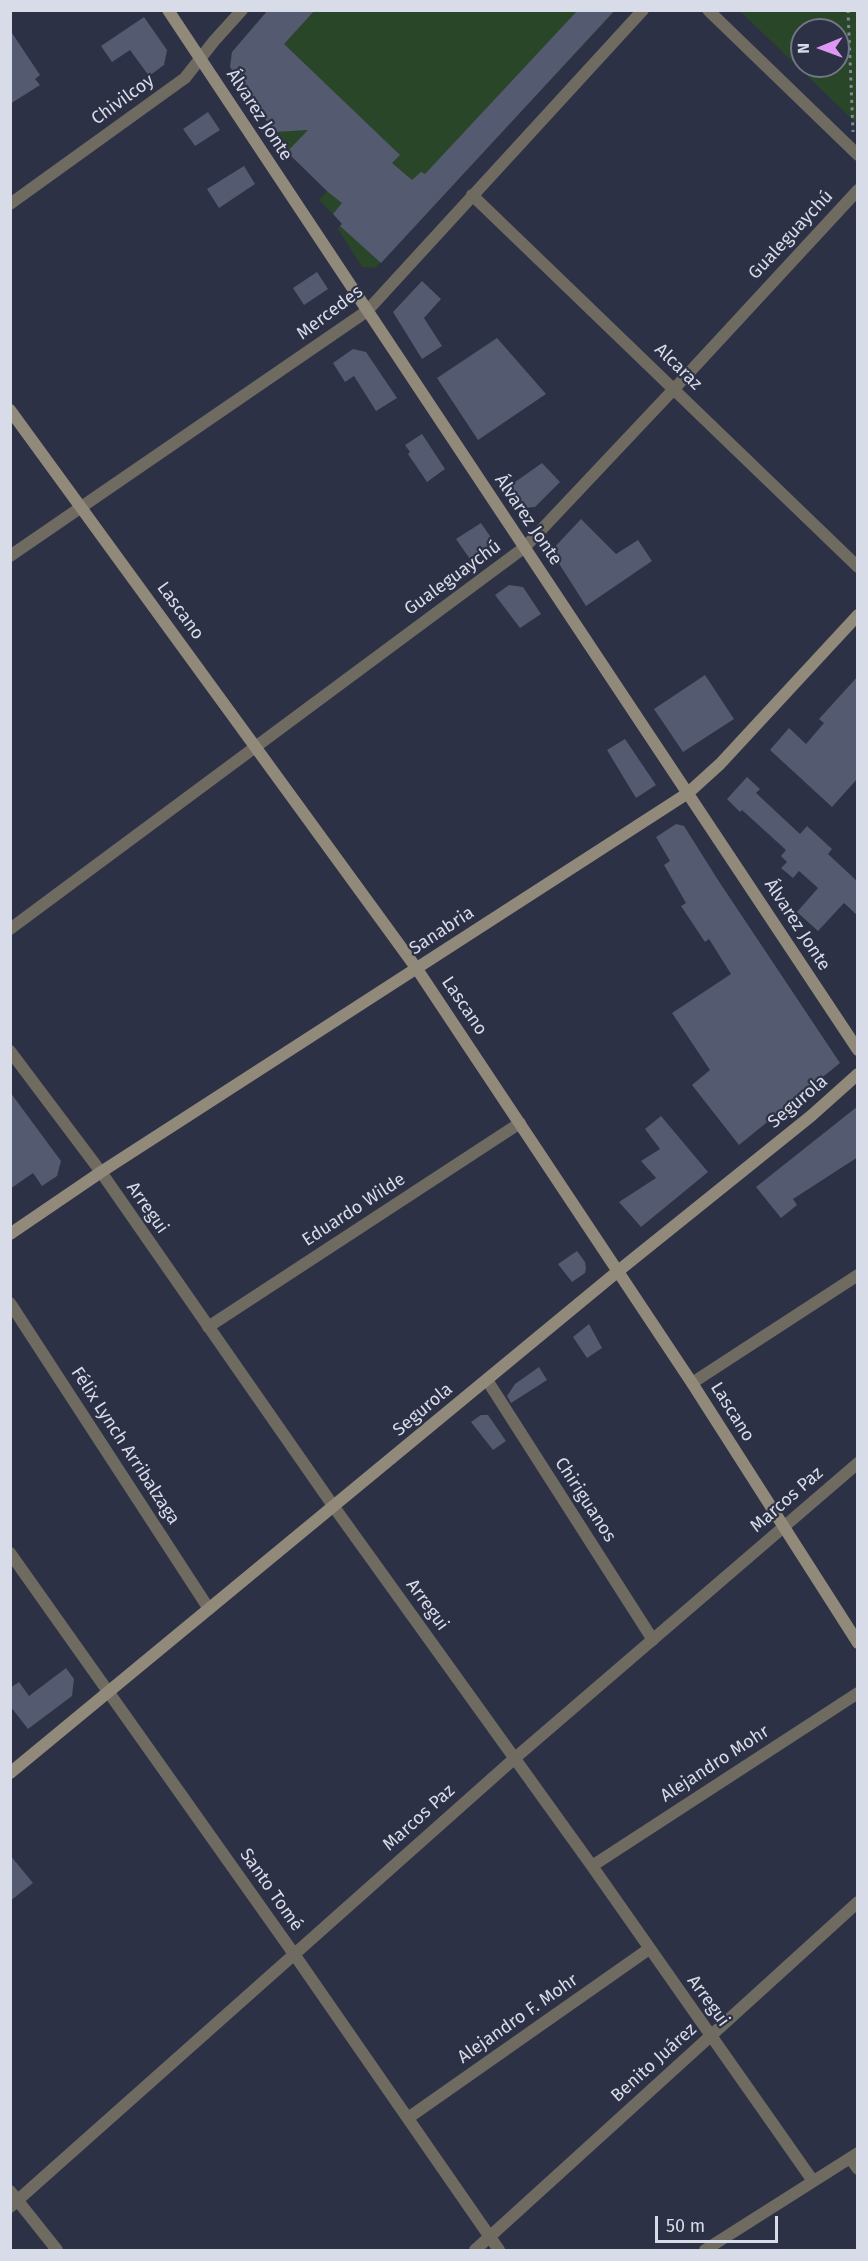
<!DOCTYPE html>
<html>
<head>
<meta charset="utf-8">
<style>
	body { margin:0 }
	#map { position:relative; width:868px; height:2261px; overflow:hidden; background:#2d3145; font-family:"Fira Sans",sans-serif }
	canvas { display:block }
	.frame { position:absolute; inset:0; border:12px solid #d8dbe8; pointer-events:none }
	.north { position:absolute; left:790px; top:18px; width:60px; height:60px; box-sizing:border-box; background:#2d3145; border:2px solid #717586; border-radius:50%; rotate:269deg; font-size:16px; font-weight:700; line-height:24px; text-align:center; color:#d8dbe8 }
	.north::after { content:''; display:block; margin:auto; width:21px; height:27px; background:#df98f2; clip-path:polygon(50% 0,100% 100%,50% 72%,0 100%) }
	.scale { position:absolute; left:655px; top:2216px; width:123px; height:27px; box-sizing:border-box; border:3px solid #d8dbe8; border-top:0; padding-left:8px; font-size:18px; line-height:21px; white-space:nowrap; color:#d8dbe8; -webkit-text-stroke:4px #2d3145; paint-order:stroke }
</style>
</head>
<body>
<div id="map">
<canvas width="868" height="2261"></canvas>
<div class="frame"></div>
<div class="north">N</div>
<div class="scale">50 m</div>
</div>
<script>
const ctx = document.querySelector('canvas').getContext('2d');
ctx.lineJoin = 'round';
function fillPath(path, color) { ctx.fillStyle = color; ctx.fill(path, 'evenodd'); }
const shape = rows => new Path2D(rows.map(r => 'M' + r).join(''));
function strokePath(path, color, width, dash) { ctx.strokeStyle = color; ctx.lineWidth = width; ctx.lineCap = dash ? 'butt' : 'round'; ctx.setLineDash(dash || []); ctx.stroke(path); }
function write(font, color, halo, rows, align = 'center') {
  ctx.font = font + ' "Fira Sans",sans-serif'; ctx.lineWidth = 4.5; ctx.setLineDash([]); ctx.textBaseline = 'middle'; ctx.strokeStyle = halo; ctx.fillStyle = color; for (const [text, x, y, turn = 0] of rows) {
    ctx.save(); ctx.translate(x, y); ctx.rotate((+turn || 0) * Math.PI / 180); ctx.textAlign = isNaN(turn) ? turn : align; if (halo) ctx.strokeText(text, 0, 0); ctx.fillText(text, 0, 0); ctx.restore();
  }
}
fillPath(shape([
	[268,11,615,11,375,268,362,267,338,229,342,223,319,200,327,191,287,152,230,67,232,52],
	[740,11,857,11,857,125,857,124],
	[802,30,838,30,838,66,802,66]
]), '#294628');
fillPath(shape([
	[268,10,315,10,284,44,400,155,392,163,412,180,421,172,425,174,578,10,615,10,381,263,340,226,342,224,333,214,342,203,328,192,287,152,308,130,274,132,230,67,232,52],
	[144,17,167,50,164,65,149,76,130,50,112,62,101,46],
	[10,30,40,75,35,79,40,85,10,104],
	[208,112,220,130,195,146,183,129],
	[244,166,255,184,219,208,207,189],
	[317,272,328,289,304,305,293,288],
	[422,281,441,299,424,318,442,346,422,359,393,312],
	[497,338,546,394,478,440,437,378],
	[353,349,366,352,397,398,376,411,354,376,345,382,333,363],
	[422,434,445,469,427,482,408,454,410,452,405,445],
	[542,463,560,482,535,507,522,508,508,487],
	[581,519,616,554,638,540,652,561,586,606,551,551],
	[481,523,494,542,470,559,456,539],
	[509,585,523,587,541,614,520,628,495,595],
	[705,675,734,719,683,752,654,709],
	[858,676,858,778,832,807,770,750,789,728,806,744,824,723,819,719],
	[625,739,656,785,636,798,607,750],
	[747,777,760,789,756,793,800,834,807,826,832,849,828,854,858,882,858,916,844,903,818,931,797,912,818,888,799,871,793,878,781,868,787,862,781,856,786,850,742,810,740,812,727,799],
	[676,824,684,826,718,880,840,1063,739,1145,692,1085,710,1070,672,1013,731,974,709,939,705,942,681,906,686,903,664,865,670,861,656,837],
	[10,1092,61,1161,57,1176,42,1186,33,1173,10,1189],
	[858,1106,858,1157,793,1199,797,1205,781,1218,756,1187],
	[661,1116,708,1172,641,1227,619,1202,656,1178,641,1161,660,1149,645,1129],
	[577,1251,585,1262,586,1268,585,1273,572,1282,558,1264],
	[589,1324,602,1348,587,1358,573,1337],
	[539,1367,547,1380,511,1403,507,1396,515,1384],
	[481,1415,488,1415,506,1441,493,1450,471,1422],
	[66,1668,74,1679,72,1696,28,1729,10,1706,10,1688,19,1682,29,1696],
	[10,1855,33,1883,10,1901]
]), '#545a6f');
strokePath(shape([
	[848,10,853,132]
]), '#818595', 3, [3, 4.5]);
strokePath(shape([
	[708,10,858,155],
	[472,195,858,567],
	[10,204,185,78,214,41,242,10],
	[10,556,367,311,643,10],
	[10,929,525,547,674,389,858,190],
	[10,1051,101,1172,334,1507,592,1866,813,2181],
	[10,1303,209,1609],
	[208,1327,520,1123],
	[487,1380,653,1640],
	[692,1383,858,1275],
	[10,1553,294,1954,499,2250],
	[592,1866,858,1693],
	[408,2118,649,1949],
	[850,2158,858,2169],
	[10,2191,57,2250],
	[10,2207,515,1758,858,1463],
	[475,2250,858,1902],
	[705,2250,858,2153]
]), '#6f6b61', 12);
strokePath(shape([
	[168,10,858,1050],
	[10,410,417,969,692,1383,858,1643],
	[10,1234,101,1172,688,793,720,764,858,615],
	[10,1773,617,1272,811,1116,858,1074]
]), '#918a7a', 12);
write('18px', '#d8dbe8', '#2d3145', [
	["Chivilcoy",123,100,-36],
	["Álvarez Jonte",259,115,57],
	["Gualeguaychú",791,235,-47],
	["Mercedes",330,313,-37],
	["Alcaraz",678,367,44],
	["Álvarez Jonte",528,520,56],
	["Gualeguaychú",453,578,-36],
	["Lascano",180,611,54],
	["Álvarez Jonte",797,925,57],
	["Sanabria",442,931,-33],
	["Lascano",464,1006,56],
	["Segurola",798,1102,-40],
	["Arregui",147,1208,55],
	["Eduardo Wilde",354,1210,-33],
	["Segurola",423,1410,-40],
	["Lascano",732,1412,58],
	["Félix Lynch Arribalzaga",125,1446,57],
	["Chiriguanos",585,1500,57],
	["Marcos Paz",787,1500,-41],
	["Arregui",427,1605,54],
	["Alejandro Mohr",715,1764,-33],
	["Marcos Paz",419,1818,-42],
	["Santo Tomé",271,1890,55],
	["Arregui",708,2001,54],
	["Alejandro F. Mohr",518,2019,-35],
	["Benito Juárez",654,2063,-42]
]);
</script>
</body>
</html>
